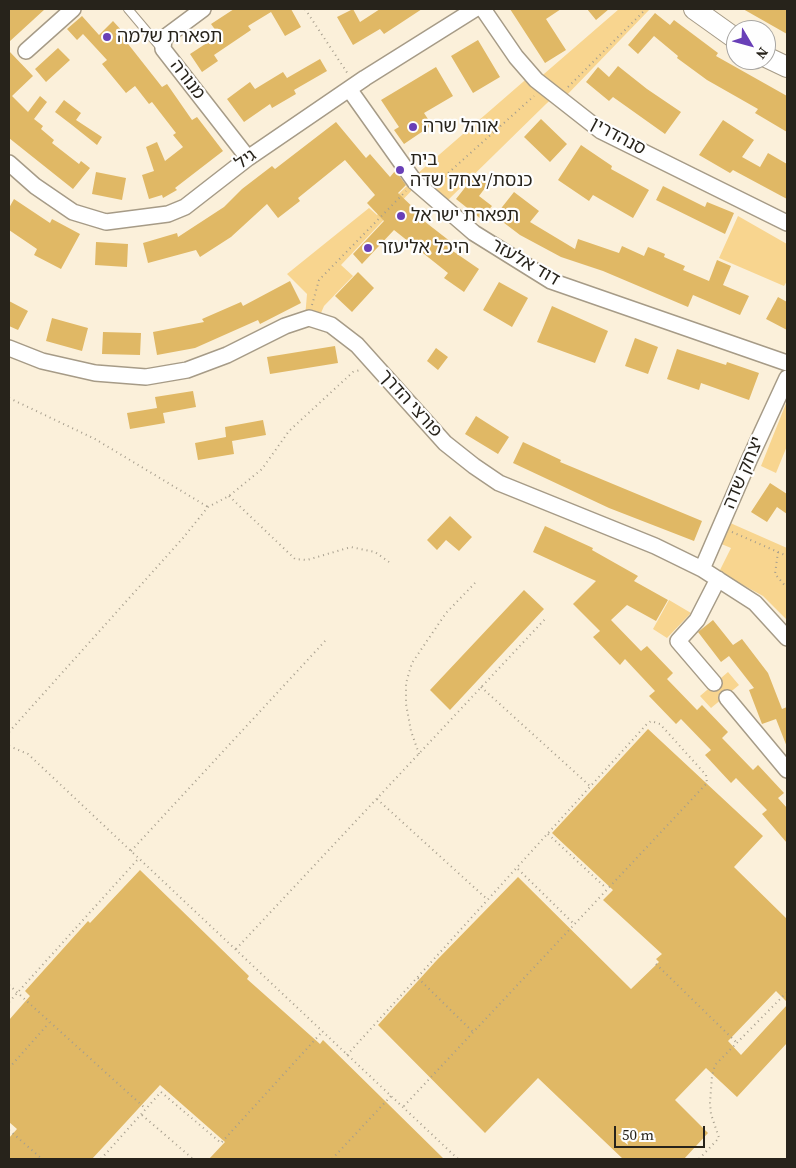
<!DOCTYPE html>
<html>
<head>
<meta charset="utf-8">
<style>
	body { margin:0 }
	#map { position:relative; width:796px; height:1168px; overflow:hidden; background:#fbf0da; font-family:"Source Serif 4",serif }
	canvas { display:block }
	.frame { position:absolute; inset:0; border:10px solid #27231b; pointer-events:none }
	.north { position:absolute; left:726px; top:20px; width:50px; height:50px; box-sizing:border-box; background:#fefefe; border:1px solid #a8a6a3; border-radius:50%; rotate:127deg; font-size:14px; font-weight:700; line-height:20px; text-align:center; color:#27231b }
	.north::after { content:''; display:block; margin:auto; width:18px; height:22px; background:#683fb7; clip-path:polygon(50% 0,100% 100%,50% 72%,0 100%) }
	.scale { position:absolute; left:614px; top:1126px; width:91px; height:22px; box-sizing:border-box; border:2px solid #27231b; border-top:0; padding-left:6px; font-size:15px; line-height:18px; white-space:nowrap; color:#27231b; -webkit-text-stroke:4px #fefefe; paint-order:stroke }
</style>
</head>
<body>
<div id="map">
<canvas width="796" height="1168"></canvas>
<div class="frame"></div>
<div class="north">N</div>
<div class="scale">50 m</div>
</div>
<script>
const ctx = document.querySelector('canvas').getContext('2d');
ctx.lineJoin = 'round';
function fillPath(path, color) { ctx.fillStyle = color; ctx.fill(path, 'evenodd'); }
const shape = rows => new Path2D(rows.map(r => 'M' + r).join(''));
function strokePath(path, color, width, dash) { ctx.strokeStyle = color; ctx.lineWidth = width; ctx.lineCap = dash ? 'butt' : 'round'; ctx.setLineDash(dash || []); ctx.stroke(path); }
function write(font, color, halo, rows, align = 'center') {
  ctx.font = font + ' "Source Serif 4","Noto Sans Hebrew",serif'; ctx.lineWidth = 4.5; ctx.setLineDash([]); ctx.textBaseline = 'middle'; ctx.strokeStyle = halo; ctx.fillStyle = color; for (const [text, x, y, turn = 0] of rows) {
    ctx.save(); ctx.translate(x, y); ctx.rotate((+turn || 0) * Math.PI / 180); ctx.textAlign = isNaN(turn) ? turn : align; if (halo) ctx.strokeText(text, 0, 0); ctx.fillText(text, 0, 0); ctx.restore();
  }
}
fillPath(shape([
	[619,9,650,9,564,98,557,94,546,104,447,201,417,174,531,75,537,80],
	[409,184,414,188,341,265,353,276,324,306,318,320,305,318,307,294,287,274,369,208,377,215],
	[738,216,787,244,787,281,784,286,719,258],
	[787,401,787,446,776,473,761,466],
	[728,522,787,548,787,620,763,596,719,572,731,548,719,543],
	[669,600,691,613,667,638,653,629],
	[728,672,739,685,711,708,700,696]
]), '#f8d58f');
fillPath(shape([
	[9,9,45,9,9,42],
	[234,9,291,9,301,27,285,36,271,12,248,26,251,30,214,55,218,61,202,72,190,54,219,35,211,24],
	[353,9,360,22,380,9,422,9,384,34,380,29,353,45,337,17],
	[510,9,561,9,546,19,566,50,545,63],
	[587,9,609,9,596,20],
	[743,9,787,9,787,34],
	[655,13,670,25,674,20,718,53,716,56,787,96,787,132,755,113,758,109,707,80,677,58,678,56,654,36,638,54,628,45],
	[82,16,99,35,113,21,123,32,121,35,162,87,167,84,192,120,197,117,223,151,175,188,177,190,163,198,162,195,149,199,142,175,154,171,146,147,157,142,165,161,183,147,173,135,176,133,152,102,149,104,135,86,126,93,102,64,107,60,83,34,77,40,67,29],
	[478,40,500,77,473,93,451,56],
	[58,48,70,60,46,82,35,69],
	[9,51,33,76,12,96,28,112,40,96,47,102,34,119,43,126,41,129,54,140,52,143,79,164,81,161,90,168,73,189,9,138],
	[320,59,327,71,294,90,296,94,272,108,270,104,244,122,227,99,250,82,255,89,283,72,287,78],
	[618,66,647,89,681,112,665,134,613,97,609,101,586,82,598,67,609,77],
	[436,67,453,96,424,113,432,125,404,144,394,130,399,127,381,100],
	[64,100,81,113,76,120,102,137,97,145,72,125,75,120,72,125,55,112],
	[541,119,567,144,550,162,524,137],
	[723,120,754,140,742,157,760,167,768,153,787,164,787,199,733,170,730,173,699,155],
	[336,122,366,158,370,154,390,177,395,171,398,174,406,185,398,193,418,212,415,214,451,242,447,247,479,269,464,292,444,278,448,273,394,230,362,264,353,254,384,221,367,203,375,195,345,160,298,198,300,201,278,218,267,204,231,237,200,257,196,250,148,263,143,243,177,233,178,237,224,207,242,189,272,166,275,169],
	[581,145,612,166,611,169,649,190,633,218,593,195,589,201,558,180],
	[96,172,126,178,122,200,92,194],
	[475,175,488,184,479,196,492,206,481,219,456,199],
	[663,186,705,207,707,202,734,213,725,234,656,200],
	[514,192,539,211,530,222,575,249,578,239,619,253,622,246,644,256,648,247,665,254,664,257,685,266,683,270,709,281,717,260,731,266,723,285,749,296,740,315,693,295,688,307,603,271,561,257,520,235,495,216],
	[14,199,50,223,52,219,80,234,61,269,34,255,37,249,9,230,9,208],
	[96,242,128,244,127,267,95,265],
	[358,272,374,288,352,312,335,296],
	[290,281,301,303,260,324,258,320,195,348,157,355,153,332,204,322,202,319,241,302,243,306],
	[499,282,528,298,512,327,483,310],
	[778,297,787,302,787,330,766,319],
	[9,301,28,311,18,330,9,326],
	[552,306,608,331,595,363,537,342],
	[52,318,88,328,82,351,46,341],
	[103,332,141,333,140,355,102,354],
	[635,338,658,347,648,374,625,366],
	[335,346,338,363,270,374,267,357],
	[436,348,448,357,438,370,427,361],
	[677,349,726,365,727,362,759,373,749,400,701,383,699,390,667,379],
	[193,391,196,407,163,413,165,423,130,429,127,413,157,408,155,397],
	[476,416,509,437,498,454,465,434],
	[263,420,266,435,232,441,234,454,198,460,195,443,226,437,225,427],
	[523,442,561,460,560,462,702,521,694,541,609,508,513,463],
	[770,483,787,494,787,514,777,507,767,522,751,512],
	[450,516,472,537,459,551,446,540,437,550,427,540],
	[545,526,593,548,592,550,638,576,634,581,668,600,656,621,627,605,611,620,641,651,647,646,673,673,667,679,697,710,702,705,728,732,722,738,753,770,758,765,784,793,778,798,787,808,787,843,762,814,767,810,736,778,731,783,705,755,711,750,681,719,676,724,649,696,655,691,625,659,620,665,593,637,600,631,573,604,596,581,533,552],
	[524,590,544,609,450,710,430,690],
	[713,620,733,645,742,639,768,673,782,709,787,707,787,747,776,719,762,724,749,690,754,688,729,656,721,662,698,632],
	[648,729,763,836,734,867,787,919,787,1002,776,991,728,1041,741,1055,787,1005,787,1043,737,1097,706,1068,675,1100,708,1133,684,1159,623,1159,538,1078,485,1133,378,1025,436,961,518,877,631,989,659,962,656,959,662,954,603,900,613,890,552,833],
	[140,870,249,976,247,979,320,1044,323,1040,444,1159,209,1159,225,1142,160,1085,92,1159,9,1159,9,1138,17,1129,9,1122,9,1020,30,996,25,991,88,921,90,923]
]), '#e0b865');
const lane = shape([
	[128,9,161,48]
]);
const street = shape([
	[203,9,164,38,163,49,248,158],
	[483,9,516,57,536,80,601,131,787,223],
	[26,51,73,9],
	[349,89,415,182,474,233,551,281,787,363],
	[9,163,35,186,73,212,106,222,168,214,185,207,248,158,365,78,475,9],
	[9,348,42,361,95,373,146,377,187,370,227,355,285,326,309,318,331,325,357,345,445,443,474,466,499,483,655,546,702,569,755,603,787,638],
	[702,569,750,458,787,378],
	[714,683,678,641,697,620,718,579],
	[727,698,787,770]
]);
const secondary = shape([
	[694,9,736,39],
	[766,57,787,67]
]);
strokePath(lane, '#a69b87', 10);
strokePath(street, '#a69b87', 18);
strokePath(secondary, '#a69b87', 22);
strokePath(shape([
	[305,9,348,74],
	[568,87,646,9],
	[437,183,534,96],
	[312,305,319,280,406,191],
	[9,398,95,439,208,507],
	[229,496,295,559,307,560,351,547,375,552,389,562],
	[732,532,787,556],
	[778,552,775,574,787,588],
	[481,687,590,786],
	[9,732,183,538,208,507,229,496,262,469,289,431,353,372,360,370],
	[9,746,28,754,458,1159],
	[419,754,411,731,406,704,406,683,412,663,446,613,475,583],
	[377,799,488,900],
	[548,834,606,888],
	[131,851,326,640],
	[518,869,575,925],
	[236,949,546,618],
	[656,964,736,1042],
	[418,978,473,1032],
	[9,985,146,1109],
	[9,1002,139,858],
	[347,1055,646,725,651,721,660,724,706,775,707,783,403,1107],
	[9,1068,49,1023],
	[142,1115,193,1159],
	[9,1130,42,1159],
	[101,1159,161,1092,221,1143,322,1032],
	[332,1159,391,1096],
	[699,1159,719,1138,711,1114,710,1103,712,1076,715,1065,787,992]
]), '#a69e8d', 2, [1, 4]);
strokePath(lane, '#fff', 8);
strokePath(street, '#fff', 15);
strokePath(secondary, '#fff', 20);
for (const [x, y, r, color] of [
	[107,37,5,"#683fb7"],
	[413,127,5,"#683fb7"],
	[400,170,5,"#683fb7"],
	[401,216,5,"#683fb7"],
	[368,248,5,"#683fb7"]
]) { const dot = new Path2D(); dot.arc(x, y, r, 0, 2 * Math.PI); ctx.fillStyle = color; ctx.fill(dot); strokePath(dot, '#fefefe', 2); }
write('18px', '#27231b', '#fefefe', [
	["תפארת שלמה",117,37],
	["אוהל שרה",423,127],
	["בית",410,160],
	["כנסת/יצחק שדה",410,181],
	["תפארת ישראל",411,216],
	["היכל אליעזר",378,248]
], 'left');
write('18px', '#27231b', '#fefefe', [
	["מנורה",187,80,52],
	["סנהדרין",618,137,28],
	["גיל",246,160,-36],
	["דוד אלעזר",525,263,30],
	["פורצי הדרך",410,404,48],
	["יצחק שדה",744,473,-67]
]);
</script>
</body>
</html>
